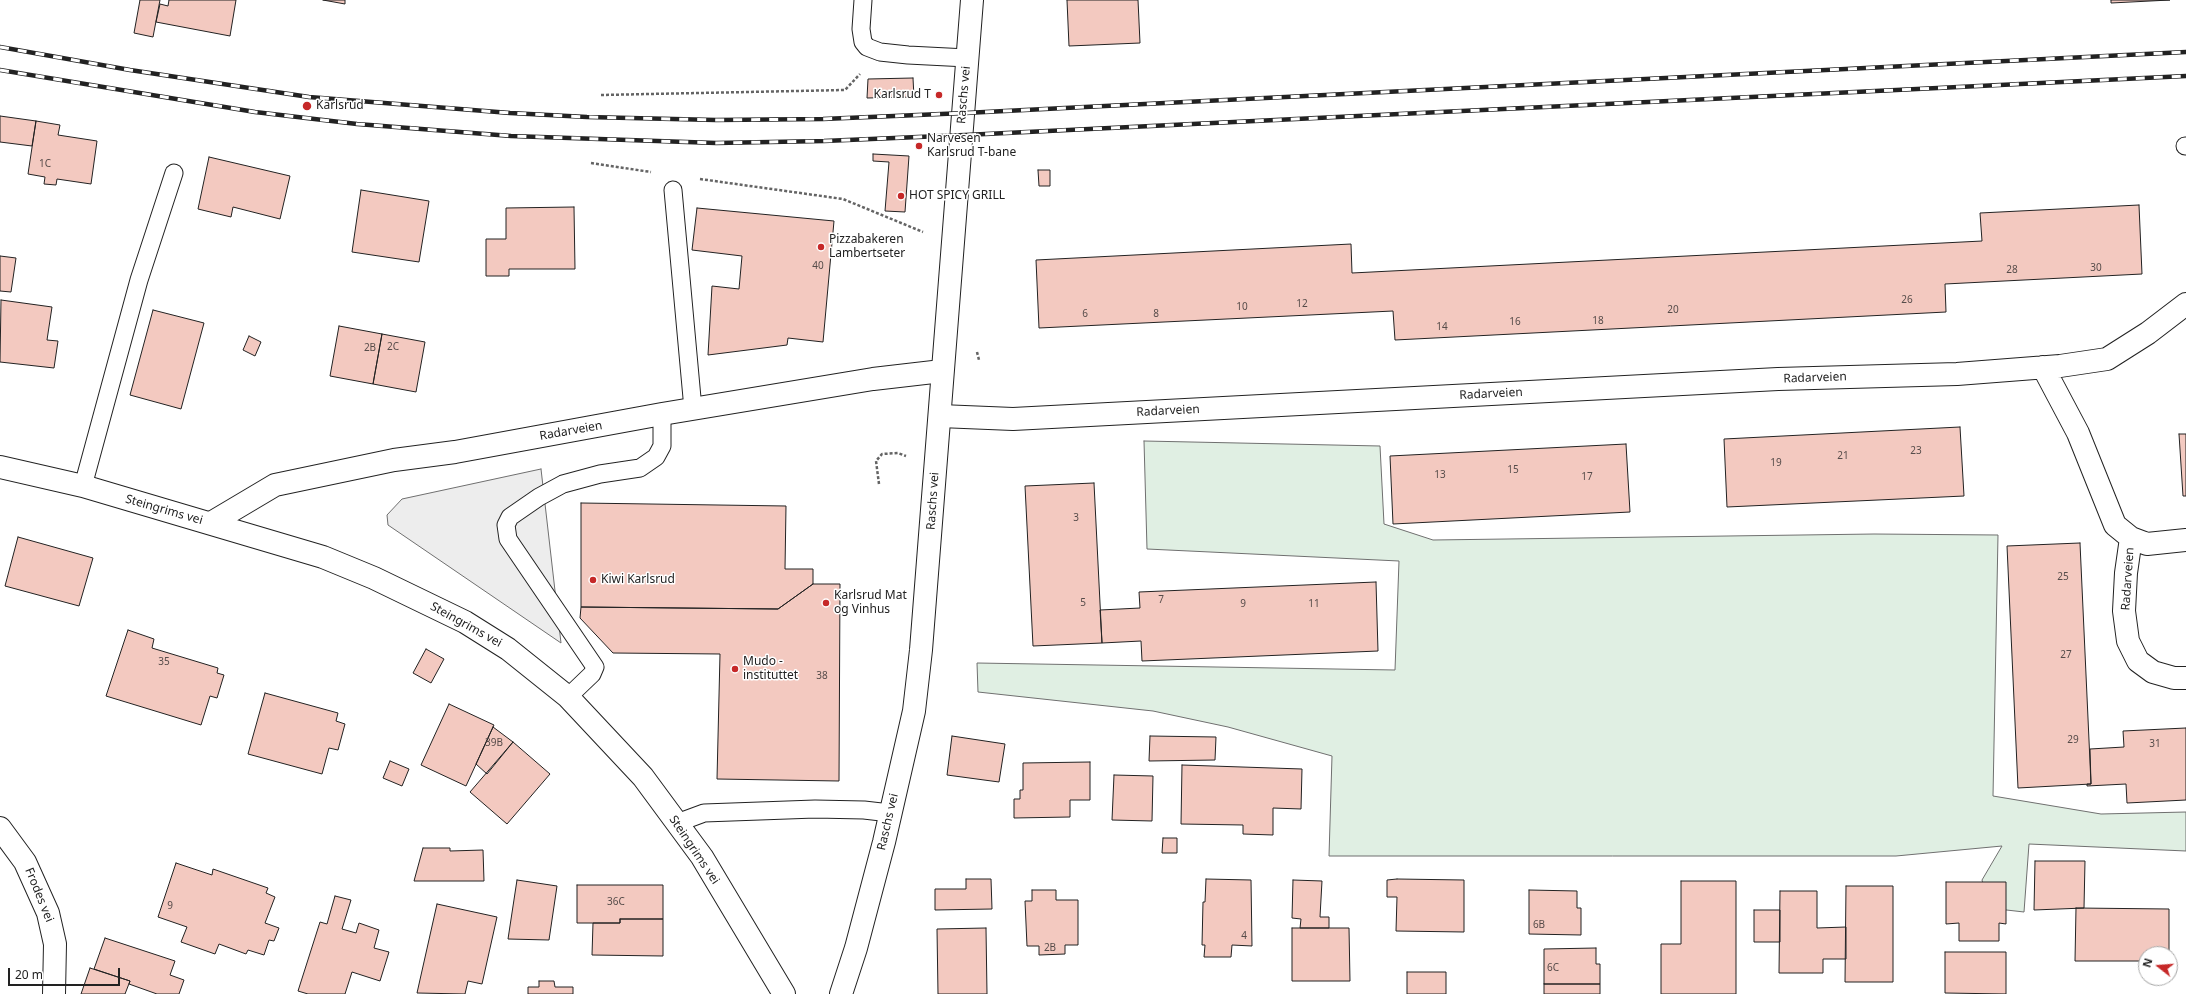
<!DOCTYPE html>
<html>
<head>
<meta charset="utf-8">
<style>
	body { margin:0 }
	#map { position:relative; width:2186px; height:994px; overflow:hidden; background:#fff; font-family:"Noto Sans",sans-serif }
	canvas { display:block }
	.north { position:absolute; left:2138px; top:946px; width:40px; height:40px; box-sizing:border-box; background:#fff; border:1px solid #a7a7a7; border-radius:50%; rotate:287deg; font-size:11px; font-weight:700; line-height:16px; text-align:center; color:#222 }
	.north::after { content:''; display:block; margin:auto; width:14px; height:18px; background:#c62828; clip-path:polygon(50% 0,100% 100%,50% 72%,0 100%) }
	.scale { position:absolute; left:8px; top:968px; width:112px; height:18px; box-sizing:border-box; border:2px solid #222; border-top:0; padding-left:5px; font-size:12px; line-height:14px; white-space:nowrap; color:#222; -webkit-text-stroke:3px #fff; paint-order:stroke }
</style>
</head>
<body>
<div id="map">
<canvas width="2186" height="994"></canvas>
<div class="north">N</div>
<div class="scale">20 m</div>
</div>
<script>
const ctx = document.querySelector('canvas').getContext('2d');
ctx.lineJoin = 'round';
function fillPath(path, color) { ctx.fillStyle = color; ctx.fill(path, 'evenodd'); }
const shape = rows => new Path2D(rows.map(r => 'M' + r).join(''));
function strokePath(path, color, width, dash) { ctx.strokeStyle = color; ctx.lineWidth = width; ctx.lineCap = dash ? 'butt' : 'round'; ctx.setLineDash(dash || []); ctx.stroke(path); }
function write(font, color, halo, rows, align = 'center') {
  ctx.font = font + ' "Noto Sans",sans-serif'; ctx.lineWidth = 3; ctx.setLineDash([]); ctx.textBaseline = 'middle'; ctx.strokeStyle = halo; ctx.fillStyle = color; for (const [text, x, y, turn = 0] of rows) {
    ctx.save(); ctx.translate(x, y); ctx.rotate((+turn || 0) * Math.PI / 180); ctx.textAlign = isNaN(turn) ? turn : align; if (halo) ctx.strokeText(text, 0, 0); ctx.fillText(text, 0, 0); ctx.restore();
  }
}
const green = shape([
	[1144,441,1380,446,1384,524,1433,540,1874,534,1998,535,1993,796,2101,814,2186,812,2186,851,2029,844,2024,912,1989,908,1982,880,2002,846,1896,856,1329,856,1332,756,1228,727,1153,711,978,692,977,663,1395,670,1399,561,1147,549,1144,441]
]);
fillPath(green, '#e0efe3');
strokePath(green, '#6f6f6f', 1);
const parking = shape([
	[541,469,561,643,388,525,387,515,402,499,541,469]
]);
fillPath(parking, '#ededed');
strokePath(parking, '#6f6f6f', 1);
const building = shape([
	[140,0,160,0,153,37,134,33,140,0],
	[169,0,236,0,230,36,156,22,160,4,168,6,169,0],
	[323,0,345,0,345,4,323,0],
	[1067,0,1138,0,1140,43,1069,46,1067,0],
	[2111,0,2170,0,2111,3,2111,0],
	[913,78,914,97,867,98,868,79,913,78],
	[0,116,36,121,32,146,0,142,0,116],
	[36,121,60,125,58,135,97,141,91,184,57,179,56,185,44,184,45,177,28,174,36,121],
	[873,154,909,156,905,212,885,211,889,162,873,161,873,154],
	[209,157,290,176,280,219,233,207,231,217,198,209,209,157],
	[1038,170,1050,170,1050,186,1039,186,1038,170],
	[361,190,429,201,419,262,352,252,361,190],
	[2139,205,2142,274,1945,284,1946,312,1395,340,1393,311,1039,328,1036,260,1351,244,1352,273,1982,241,1980,213,2139,205],
	[574,207,575,269,509,269,509,276,486,276,486,239,506,239,506,208,574,207],
	[697,208,834,221,823,342,788,338,787,345,708,355,712,286,739,289,742,256,692,250,697,208],
	[0,256,16,258,11,292,0,291,0,256],
	[1,300,52,307,47,340,58,341,54,368,0,362,1,300],
	[153,310,204,323,181,409,130,395,153,310],
	[339,326,382,334,373,384,330,376,339,326],
	[382,334,425,342,416,392,373,384,382,334],
	[249,336,261,342,255,356,243,350,249,336],
	[1960,427,1964,496,1727,507,1724,439,1960,427],
	[2179,434,2186,434,2186,496,2183,496,2179,434],
	[1626,444,1630,512,1393,524,1390,456,1626,444],
	[1094,483,1102,643,1033,646,1025,486,1094,483],
	[581,503,786,506,785,569,813,569,813,584,778,609,581,607,581,503],
	[18,537,93,558,79,606,5,586,18,537],
	[2080,543,2091,784,2018,788,2007,546,2080,543],
	[1376,582,1378,651,1142,661,1141,641,1102,643,1100,610,1140,608,1139,592,1376,582],
	[813,584,840,584,839,781,717,779,720,654,613,653,580,618,581,607,778,609,813,584],
	[128,630,154,639,152,648,218,668,217,673,224,675,217,698,210,696,201,725,106,696,128,630],
	[426,649,444,659,431,683,413,673,426,649],
	[265,693,338,713,336,721,345,724,338,750,329,748,322,774,248,754,265,693],
	[449,704,494,725,466,786,421,765,449,704],
	[493,727,513,742,487,774,476,764,493,727],
	[2186,728,2186,800,2127,803,2126,784,2087,786,2087,784,2091,784,2090,749,2124,747,2123,731,2186,728],
	[952,736,1005,744,999,782,947,775,952,736],
	[1150,736,1216,737,1215,760,1149,761,1150,736],
	[513,742,550,774,507,824,470,792,513,742],
	[390,761,409,769,402,786,383,778,390,761],
	[1090,762,1090,800,1070,800,1070,817,1014,818,1014,799,1020,799,1020,790,1023,790,1023,763,1090,762],
	[1182,765,1302,769,1301,809,1273,808,1273,835,1243,834,1243,825,1181,824,1182,765],
	[1114,775,1153,776,1152,821,1112,820,1114,775],
	[1163,838,1177,838,1177,853,1162,853,1163,838],
	[423,848,450,848,450,851,483,850,484,881,414,881,423,848],
	[2035,861,2085,861,2084,908,2034,910,2035,861],
	[176,863,212,875,213,869,268,888,266,893,275,897,265,923,279,928,274,941,269,940,264,955,248,950,246,954,219,944,215,954,181,942,187,927,158,917,176,863],
	[966,879,991,879,992,909,935,910,935,889,966,889,966,879],
	[1206,879,1251,880,1252,946,1232,945,1231,957,1204,957,1205,945,1202,945,1203,902,1205,902,1206,879],
	[1397,879,1464,880,1464,932,1396,931,1397,897,1387,897,1387,880,1397,879],
	[517,880,557,886,549,940,508,939,517,880],
	[1293,880,1322,881,1320,917,1329,917,1329,928,1300,928,1301,919,1292,918,1293,880],
	[1681,881,1736,881,1736,994,1661,994,1661,944,1681,944,1681,881],
	[1946,882,2006,882,2006,924,1999,923,1999,941,1959,941,1959,923,1946,924,1946,882],
	[577,885,663,885,663,919,620,919,620,923,577,923,577,885],
	[1846,886,1893,886,1893,982,1845,982,1846,886],
	[1032,890,1056,890,1056,900,1078,900,1078,945,1065,945,1065,954,1039,955,1039,946,1027,946,1025,901,1032,901,1032,890],
	[1529,890,1577,891,1577,908,1581,908,1581,935,1529,934,1529,890],
	[1780,891,1817,891,1817,928,1846,927,1846,959,1823,959,1823,973,1779,973,1780,891],
	[335,896,351,900,342,929,356,933,359,923,379,930,374,948,389,952,380,981,352,972,345,994,308,994,298,991,320,922,327,924,335,896],
	[437,904,497,917,482,984,468,981,465,994,417,993,437,904],
	[2076,908,2169,909,2169,954,2146,954,2146,961,2075,961,2076,908],
	[1754,910,1780,910,1780,942,1754,942,1754,910],
	[620,919,663,919,663,956,592,955,593,923,620,923,620,919],
	[986,928,987,994,938,994,937,929,986,928],
	[1292,928,1349,928,1350,981,1292,981,1292,928],
	[105,938,175,961,170,975,184,980,179,994,157,994,129,984,130,981,94,969,105,938],
	[1596,948,1596,964,1600,964,1600,984,1544,984,1544,949,1596,948],
	[1945,952,2006,952,2006,994,1945,993,1945,952],
	[90,968,130,981,125,994,81,994,90,968],
	[1407,972,1446,972,1446,994,1407,994,1407,972],
	[539,981,554,981,555,987,573,987,573,994,528,994,528,987,539,987,539,981],
	[1544,984,1600,984,1600,994,1544,994,1544,984]
]);
fillPath(building, '#f3c9c0');
strokePath(building, '#222', 1);
const lane = shape([
	[863,0,861,29,863,42,867,47,880,52,908,55,967,58],
	[2185,146,2186,146],
	[673,190,693,409],
	[83,486,139,280,174,173],
	[568,697,592,674,595,667,508,539,506,525,510,517,539,497,563,484,600,474,640,468,656,457,662,446,662,414],
	[677,823,704,813,815,809,864,810,890,813]
]);
const street = shape([
	[2043,367,2078,433,2115,525,2131,538,2147,544,2186,540],
	[940,416,1013,419,1778,379,1957,374,2060,366,2107,359,2148,333,2186,304],
	[211,523,275,485,394,460,455,452,662,414,873,379,942,371],
	[2131,538,2126,573,2124,611,2128,641,2138,661,2153,672,2174,678,2186,678],
	[0,828,25,862,48,913,55,944,54,994]
]);
const secondary = shape([
	[0,467,83,486,323,557,374,578,465,622,508,649,568,697,643,777,702,857,784,994],
	[841,994,856,948,884,842,914,711,921,650,972,0]
]);
strokePath(lane, '#222', 19);
strokePath(street, '#222', 24);
strokePath(secondary, '#222', 24);
strokePath(shape([
	[601,95,845,90,860,74],
	[591,163,651,172],
	[700,179,843,199,923,232],
	[977,352,979,360],
	[879,484,876,461,882,454,898,453,906,456]
]), '#646464', 2.5, [3, 2]);
strokePath(lane, '#fff', 17);
strokePath(street, '#fff', 22);
strokePath(secondary, '#fff', 22);
const rail = shape([
	[0,47,130,70,309,97,510,113,587,117,716,120,823,119,965,113,2186,52],
	[0,70,255,112,357,124,511,136,716,143,824,141,965,135,2186,76]
]);
strokePath(rail, '#222', 4.5);
strokePath(rail, '#fff', 3, [9]);
for (const [x, y, r, color] of [
	[939,95,4,"#c62828"],
	[307,106,5,"#c62828"],
	[919,146,4,"#c62828"],
	[901,196,4,"#c62828"],
	[821,247,4,"#c62828"],
	[593,580,4,"#c62828"],
	[826,603,4,"#c62828"],
	[735,669,4,"#c62828"]
]) { const dot = new Path2D(); dot.arc(x, y, r, 0, 2 * Math.PI); ctx.fillStyle = color; ctx.fill(dot); strokePath(dot, '#fff', 1.5); }
write('10px', '#564c4a', null, [
	["1C",45,164],
	["40",818,266],
	["30",2096,268],
	["28",2012,270],
	["26",1907,300],
	["12",1302,304],
	["10",1242,307],
	["20",1673,310],
	["6",1085,314],
	["8",1156,314],
	["18",1598,321],
	["16",1515,322],
	["14",1442,327],
	["2C",393,347],
	["2B",370,348],
	["23",1916,451],
	["21",1843,456],
	["19",1776,463],
	["15",1513,470],
	["13",1440,475],
	["17",1587,477],
	["3",1076,518],
	["25",2063,577],
	["7",1161,600],
	["5",1083,603],
	["9",1243,604],
	["11",1314,604],
	["27",2066,655],
	["35",164,662],
	["38",822,676],
	["29",2073,740],
	["39B",494,743],
	["31",2155,744],
	["36C",616,902],
	["9",170,906],
	["6B",1539,925],
	["4",1244,936],
	["2B",1050,948],
	["6C",1553,968]
]);
write('12px', '#222', '#fff', [
	["Karlsrud T",931,95,"right"],
	["Karlsrud",316,106],
	["Narvesen",927,139],
	["Karlsrud T-bane",927,153],
	["HOT SPICY GRILL",909,196],
	["Pizzabakeren",829,240],
	["Lambertseter",829,254],
	["Kiwi Karlsrud",601,580],
	["Karlsrud Mat",834,596],
	["og Vinhus",834,610],
	["Mudo -",743,662],
	["instituttet",743,676]
], 'left');
write('12px', '#222', '#fff', [
	["Raschs vei",964,95,-85],
	["Radarveien",1815,378,-2],
	["Radarveien",1491,394,-3],
	["Radarveien",1168,411,-3],
	["Radarveien",571,431,-10],
	["Raschs vei",933,501,-86],
	["Steingrims vei",164,510,16],
	["Radarveien",2128,579,-86],
	["Steingrims vei",466,625,29],
	["Raschs vei",888,822,-77],
	["Steingrims vei",694,850,56],
	["Frodes vei",39,895,68]
]);
</script>
</body>
</html>
